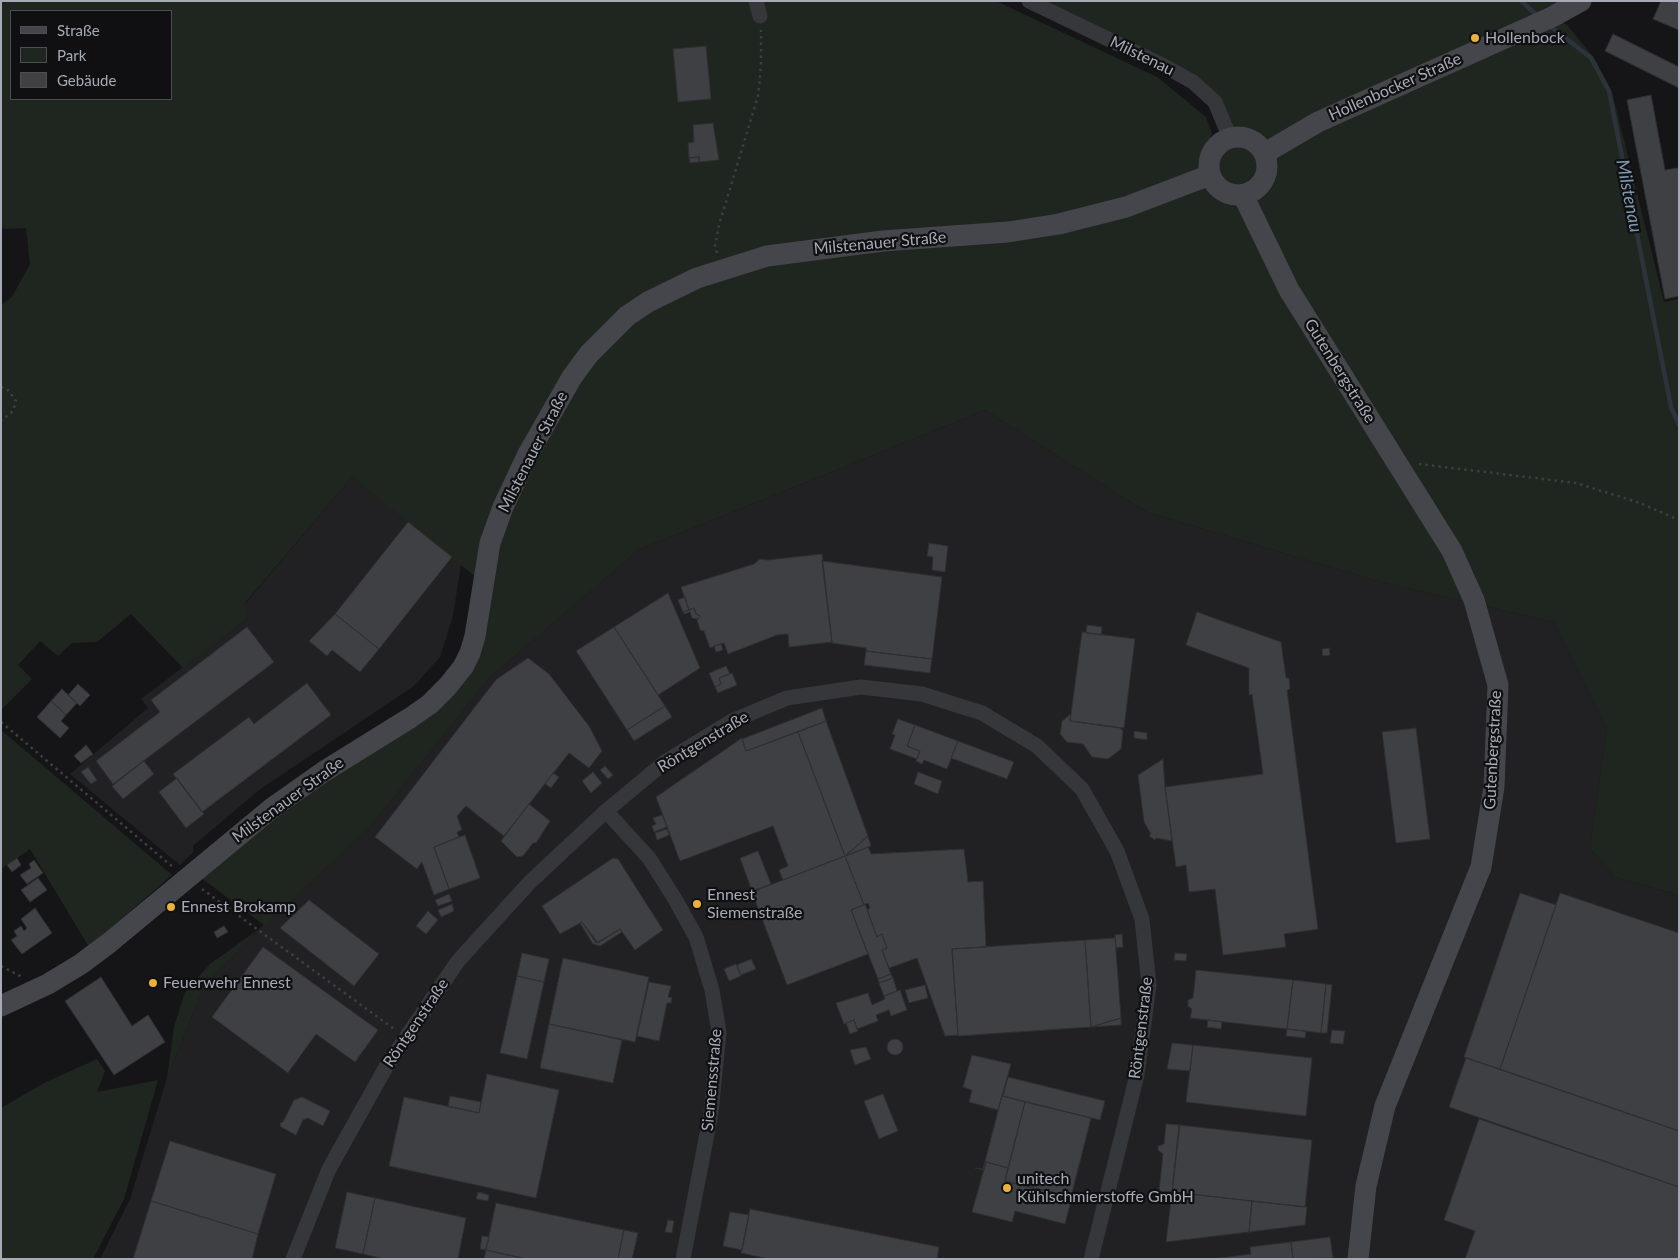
<!DOCTYPE html>
<html>
<head>
<meta charset="utf-8">
<style>
	body { margin:0 }
	#map { position:relative; width:1680px; height:1260px; overflow:hidden; background:#151517; font-family:Lato,sans-serif }
	canvas { display:block }
	.frame { position:absolute; inset:0; border:2px solid #a7abb6; pointer-events:none }
	.legend { position:absolute; left:10px; top:10px; width:162px; height:90px; box-sizing:border-box; background:#101012; border:1px solid #4c4e54; margin:0; padding:6px 9px; list-style:none; font-size:15px; color:#a7abb6 }
	.legend li { display:flex; align-items:center; gap:10px; height:25px }
	.legend b { width:25px; border:1px solid #4c4e54 }
</style>
</head>
<body>
<div id="map">
<canvas width="1680" height="1260"></canvas>
<div class="frame"></div>
<ul class="legend">
<li><b style="height:6px;background:#44464b"></b>Straße</li>
<li><b style="height:14px;background:#1f2620"></b>Park</li>
<li><b style="height:14px;background:#3f4044"></b>Gebäude</li>
</ul>
</div>
<script>
const ctx = document.querySelector('canvas').getContext('2d');
ctx.lineJoin = 'round';
function fillPath(path, color) { ctx.fillStyle = color; ctx.fill(path, 'evenodd'); }
const shape = rows => new Path2D(rows.map(r => 'M' + r).join(''));
function strokePath(path, color, width, dash) { ctx.strokeStyle = color; ctx.lineWidth = width; ctx.lineCap = dash ? 'butt' : 'round'; ctx.setLineDash(dash || []); ctx.stroke(path); }
function write(font, color, halo, rows, align = 'center') {
  ctx.font = font + ' Lato,sans-serif'; ctx.lineWidth = 4.5; ctx.setLineDash([]); ctx.textBaseline = 'middle'; ctx.strokeStyle = halo; ctx.fillStyle = color; for (const [text, x, y, turn = 0] of rows) {
    ctx.save(); ctx.translate(x, y); ctx.rotate((+turn || 0) * Math.PI / 180); ctx.textAlign = isNaN(turn) ? turn : align; if (halo) ctx.strokeText(text, 0, 0); ctx.fillText(text, 0, 0); ctx.restore();
  }
}
fillPath(shape([
	[985,410,1147,512,1381,582,1554,622,1607,728,1590,848,1615,877,1679,895,1679,1259,100,1259,130,1199,167,1078,204,986,259,929,370,827,490,677,640,549],
	[352,477,461,564,453,616,440,657,414,686,259,790,193,846,193,852,180,865,70,774,148,708,141,699,248,618,245,604]
]), '#212123');
fillPath(shape([
	[1,1,996,1,1157,77,1206,117,1212,134,1199,165,1223,141,1215,102,1029,1,1581,1,1552,17,1567,25,1595,59,1612,92,1664,302,1679,299,1679,895,1615,877,1590,848,1607,728,1554,622,1381,582,1147,512,985,410,640,549,490,677,370,827,264,925,200,877,267,821,453,694,483,583,352,477,245,603,248,618,183,668,131,614,97,642,72,643,58,656,40,641,18,665,32,679,1,710,1,305,12,297,30,264,26,228,4,229,1,227],
	[11,11,171,11,171,99,11,99],
	[1,730,172,875,89,947,30,849,1,869],
	[259,929,204,986,167,1078,174,1027,185,992,210,964],
	[97,1059,105,1071,97,1092,158,1080,124,1199,93,1259,1,1259,1,1108,44,1083]
]), '#1f2620');
strokePath(shape([
	[1521,1,1539,17],
	[1549,25,1591,58,1609,91,1671,407,1679,425]
]), '#2c333a', 4.5);
const building = shape([
	[1661,1,1679,1,1679,30,1653,19,1661,1],
	[1613,34,1679,67,1679,88,1605,51,1613,34],
	[706,46,711,99,678,102,673,49,706,46],
	[1651,95,1665,170,1678,168,1679,170,1679,296,1665,299,1627,100,1651,95],
	[713,123,719,160,699,162,699,157,689,158,688,143,694,142,693,125,713,123],
	[699,157,699,162,690,163,689,158,699,157],
	[408,522,452,557,379,649,335,614,408,522],
	[929,543,948,546,945,572,932,570,933,557,927,556,929,543],
	[822,554,832,642,789,647,788,634,777,635,728,654,724,643,710,648,704,631,700,630,697,620,700,616,696,614,694,608,689,610,681,587,754,564,760,559,768,560,822,554],
	[822,561,942,577,932,659,866,651,866,648,832,643,822,561],
	[668,593,700,668,658,695,614,627,668,593],
	[685,597,689,610,683,612,678,600,685,597],
	[694,608,696,614,700,616,697,619,692,618,690,612,684,614,683,612,694,608],
	[1197,612,1281,642,1286,678,1289,678,1290,689,1287,690,1318,929,1284,934,1286,947,1223,955,1215,889,1189,892,1186,865,1176,867,1165,787,1263,774,1252,694,1249,695,1249,668,1186,645,1197,612],
	[335,614,379,649,360,672,332,650,327,656,309,641,335,614],
	[1087,625,1102,627,1101,635,1086,633,1087,625],
	[247,627,274,662,113,784,96,761,160,712,151,700,247,627],
	[614,627,665,706,627,730,576,651,614,627],
	[1082,632,1135,639,1124,728,1070,721,1082,632],
	[721,644,723,650,716,652,714,646,721,644],
	[1329,648,1330,655,1323,656,1322,649,1329,648],
	[866,651,932,659,930,673,864,665,866,651],
	[528,658,549,674,589,726,602,751,589,768,569,753,504,836,466,806,457,816,462,830,457,832,459,837,434,847,449,889,434,895,422,862,417,869,375,837,488,690,497,679,528,658],
	[726,666,730,674,719,678,721,684,715,687,709,673,726,666],
	[732,673,737,685,718,693,715,687,721,684,719,678,732,673],
	[307,683,331,715,202,812,173,774,249,717,254,724,307,683],
	[78,684,90,695,80,706,68,695,78,684],
	[62,689,77,703,66,715,51,701,62,689],
	[51,701,66,715,61,721,69,728,60,738,37,717,51,701],
	[665,706,672,717,634,741,627,730,665,706],
	[822,708,826,721,746,751,742,739,822,708],
	[1071,714,1070,721,1120,728,1123,731,1121,749,1108,759,1092,757,1083,744,1067,742,1060,734,1062,721,1071,714],
	[898,719,915,725,907,746,920,751,917,759,890,749,895,735,892,734,898,719],
	[826,721,868,836,845,856,798,732,826,721],
	[915,725,958,741,947,769,924,760,922,764,916,761,920,751,907,746,915,725],
	[1416,728,1430,839,1396,843,1382,732,1416,728],
	[1134,731,1147,733,1147,740,1134,738,1134,731],
	[798,732,845,856,783,880,779,870,788,866,773,826,680,861,656,797,742,738,746,751,798,732],
	[958,741,1014,762,1007,779,951,758,958,741],
	[86,745,93,754,81,763,74,756,86,745],
	[1163,759,1165,787,1172,841,1156,838,1155,840,1149,836,1151,834,1144,822,1138,775,1163,759],
	[144,761,154,774,123,799,112,786,144,761],
	[605,766,613,775,608,779,600,770,605,766],
	[88,767,97,780,91,784,81,772,88,767],
	[593,772,602,783,591,793,582,781,593,772],
	[918,772,942,781,938,794,914,784,918,772],
	[553,773,559,777,551,788,545,784,553,773],
	[177,778,204,814,186,828,159,792,177,778],
	[529,804,550,821,536,843,533,843,523,856,517,857,501,841,529,804],
	[662,815,667,827,654,832,652,826,656,824,653,818,662,815],
	[667,829,669,835,657,840,655,833,667,829],
	[465,835,480,878,449,889,434,847,465,835],
	[868,836,871,846,845,856,858,845,868,836],
	[868,847,871,854,964,849,968,882,983,881,986,947,952,949,958,1035,945,1036,917,958,889,968,882,950,887,948,882,934,877,937,867,910,870,908,868,903,864,905,845,856,868,847],
	[758,851,771,884,752,891,740,858,758,851],
	[845,856,864,905,851,910,868,954,787,985,752,892,845,856],
	[17,858,21,865,12,872,7,865,17,858],
	[613,858,618,859,663,930,635,950,620,929,598,943,582,922,560,934,542,906,613,858],
	[34,860,43,873,27,884,20,875,31,868,29,864,34,860],
	[38,878,47,890,30,902,21,890,38,878],
	[1520,893,1556,905,1500,1069,1464,1057,1520,893],
	[1560,893,1679,933,1679,1131,1500,1069,1560,893],
	[449,894,452,901,438,906,435,900,449,894],
	[309,900,379,954,354,986,280,928,309,900],
	[452,904,454,911,441,917,438,910,452,904],
	[865,904,877,937,882,934,887,948,882,950,891,974,878,979,851,910,865,904],
	[35,908,52,933,22,954,11,940,17,936,14,931,21,926,24,931,27,928,21,919,35,908],
	[428,911,438,920,426,934,416,926,428,911],
	[582,922,596,943,620,929,622,932,600,946,593,944,580,923,582,922],
	[224,926,228,932,217,938,214,932,224,926],
	[1122,934,1123,947,1116,948,1115,935,1122,934],
	[1115,938,1121,1018,1091,1027,1085,940,1115,938],
	[1085,940,1091,1027,958,1036,952,949,1085,940],
	[263,947,378,1030,355,1062,316,1034,288,1073,212,1017,263,947],
	[522,953,549,959,544,982,517,976,522,953],
	[1175,953,1187,954,1186,961,1174,960,1175,953],
	[563,958,649,977,635,1042,549,1024,563,958],
	[751,959,756,969,741,975,737,965,751,959],
	[736,964,741,976,729,981,724,969,736,964],
	[1196,970,1293,980,1287,1029,1190,1018,1192,1009,1188,1006,1188,1000,1193,998,1196,970],
	[891,974,893,978,879,983,878,979,891,974],
	[517,976,544,982,527,1059,500,1053,517,976],
	[101,977,132,1026,148,1015,165,1042,114,1075,65,1001,101,977],
	[893,978,897,991,884,996,879,983,893,978],
	[1293,980,1326,984,1321,1033,1287,1029,1293,980],
	[649,982,671,986,668,997,672,998,671,1003,667,1003,659,1041,637,1036,649,982],
	[1326,984,1332,985,1327,1033,1321,1033,1326,984],
	[925,985,928,998,909,1003,905,990,925,985],
	[900,990,907,1010,891,1016,889,1010,876,1015,878,1021,857,1029,854,1020,844,1024,836,1003,868,993,872,1005,885,999,884,996,900,990],
	[1121,1018,1121,1025,1091,1027,1104,1023,1121,1018],
	[854,1020,858,1031,850,1034,846,1023,854,1020],
	[1208,1020,1222,1022,1221,1029,1207,1027,1208,1020],
	[549,1024,622,1040,613,1083,540,1068,549,1024],
	[1287,1029,1306,1031,1305,1038,1286,1036,1287,1029],
	[1332,1030,1345,1031,1343,1044,1330,1043,1332,1030],
	'887 1047a8 8 0 1 1 16 0a8 8 0 1 1-16 0Z',
	[1172,1043,1193,1045,1190,1071,1167,1069,1172,1043],
	[1193,1045,1312,1058,1306,1116,1186,1102,1193,1045],
	[866,1047,871,1059,855,1065,850,1050,866,1047],
	[972,1055,1011,1064,998,1110,969,1102,972,1090,963,1087,972,1055],
	[1466,1058,1679,1131,1679,1187,1449,1107,1466,1058],
	[487,1074,559,1090,536,1198,389,1166,404,1097,479,1113,487,1074],
	[1008,1077,1105,1101,1100,1120,1003,1096,1008,1077],
	[883,1094,898,1131,879,1139,864,1101,883,1094],
	[450,1096,481,1102,479,1113,448,1106,450,1096],
	[1002,1096,1025,1102,1008,1168,986,1162,984,1170,975,1168,983,1169,1002,1096],
	[302,1097,330,1111,323,1126,308,1118,303,1120,296,1135,281,1127,280,1123,283,1122,294,1100,302,1097],
	[1025,1102,1091,1118,1071,1197,1005,1181,1025,1102],
	[1479,1119,1679,1187,1679,1259,1465,1259,1475,1231,1444,1220,1479,1119],
	[1166,1124,1180,1125,1172,1192,1159,1191,1163,1154,1158,1150,1158,1146,1164,1144,1166,1124],
	[1179,1125,1312,1140,1305,1207,1172,1192,1179,1125],
	[170,1141,276,1174,258,1234,151,1201,170,1141],
	[986,1162,1008,1168,1005,1181,1072,1197,1065,1224,1015,1211,1012,1222,972,1212,986,1162],
	[347,1192,375,1198,363,1254,335,1248,347,1192],
	[478,1192,489,1195,488,1201,476,1199,478,1192],
	[1172,1192,1252,1201,1249,1232,1166,1242,1172,1192],
	[375,1198,466,1218,458,1259,384,1259,363,1254,375,1198],
	[151,1201,258,1234,252,1259,133,1259,151,1201],
	[1252,1201,1307,1207,1305,1225,1249,1232,1252,1201],
	[496,1203,624,1230,618,1259,526,1259,486,1250,496,1203],
	[750,1209,939,1247,937,1259,769,1259,741,1253,750,1209],
	[730,1212,749,1215,742,1250,723,1246,730,1212],
	[668,1220,674,1221,672,1233,665,1232,668,1220],
	[624,1230,638,1233,632,1259,618,1259,624,1230],
	[482,1236,489,1237,486,1250,480,1249,482,1236],
	[1330,1237,1333,1258,1293,1259,1291,1242,1330,1237],
	[1291,1242,1293,1259,1212,1259,1251,1254,1250,1247,1291,1242],
	[486,1250,526,1259,484,1259,486,1250]
]);
fillPath(building, '#3f4044');
strokePath(building, '#2f2f32', 1);
strokePath(shape([
	[717,253,715,246,719,225,758,96,761,66,761,30],
	[1,387,7,389,16,401,13,411,1,421],
	[1419,464,1576,483,1640,503,1679,520],
	[1,722,174,868],
	[202,889,394,1029],
	[1,966,22,977]
]), '#3c3e42', 2.5, [2.5, 4]);
strokePath(shape([
	[756,1,760,16],
	[1029,1,1166,67,1193,82,1215,102,1230,138],
	[606,811,649,858,675,899,696,937,712,990,719,1032,711,1113,683,1259],
	[293,1259,329,1169,386,1067,458,961,530,882,606,811,665,762,732,721,787,698,861,687,922,694,982,713,1037,746,1082,789,1117,851,1142,919,1149,985,1137,1075,1091,1259]
]), '#36373b', 15);
strokePath(shape([
	'1209 166a29 29 0 1 1 58 0a29 29 0 1 1-58 0Z',
	[1265,153,1318,122,1552,17,1581,1],
	[1243,195,1289,290,1452,551,1474,600,1498,685,1494,787,1481,867,1385,1106,1366,1186,1358,1259],
	[1,1006,48,984,81,964,109,943,272,808,323,772,410,718,430,704,447,687,463,667,470,653,475,636,490,543,503,507,528,454,572,377,589,354,627,316,648,302,697,278,767,256,883,241,1008,232,1059,224,1126,207,1210,175]
]), '#44464b', 21);
for (const [x, y, r, color] of [
	[1475,38,5,"#e9b33a"],
	[697,904,5,"#e9b33a"],
	[171,907,5,"#e9b33a"],
	[153,983,5,"#e9b33a"],
	[1007,1188,5,"#e9b33a"]
]) { const dot = new Path2D(); dot.arc(x, y, r, 0, 2 * Math.PI); ctx.fillStyle = color; ctx.fill(dot); strokePath(dot, '#101012', 2); }
write('16px', '#a7abb6', '#101012', [
	["Hollenbock",1485,38],
	["Ennest",707,895],
	["Siemenstraße",707,913],
	["Ennest Brokamp",181,907],
	["Feuerwehr Ennest",163,983],
	["unitech",1017,1179],
	["Kühlschmierstoffe GmbH",1017,1197]
], 'left');
write('16px', '#a7abb6', '#101012', [
	["Milstenau",1142,56,26],
	["Hollenbocker Straße",1395,87,-24],
	["Milstenauer Straße",880,243,-5],
	["Gutenbergstraße",1340,371,58],
	["Milstenauer Straße",533,452,-63],
	["Röntgenstraße",703,742,-31],
	["Gutenbergstraße",1493,750,-87],
	["Milstenauer Straße",288,800,-36],
	["Röntgenstraße",416,1023,-56],
	["Röntgenstraße",1141,1028,-83],
	["Siemensstraße",712,1080,-85]
]);
write('italic 18px', '#8098b0', '#101012', [
	["Milstenau",1629,196,79]
]);
</script>
</body>
</html>
